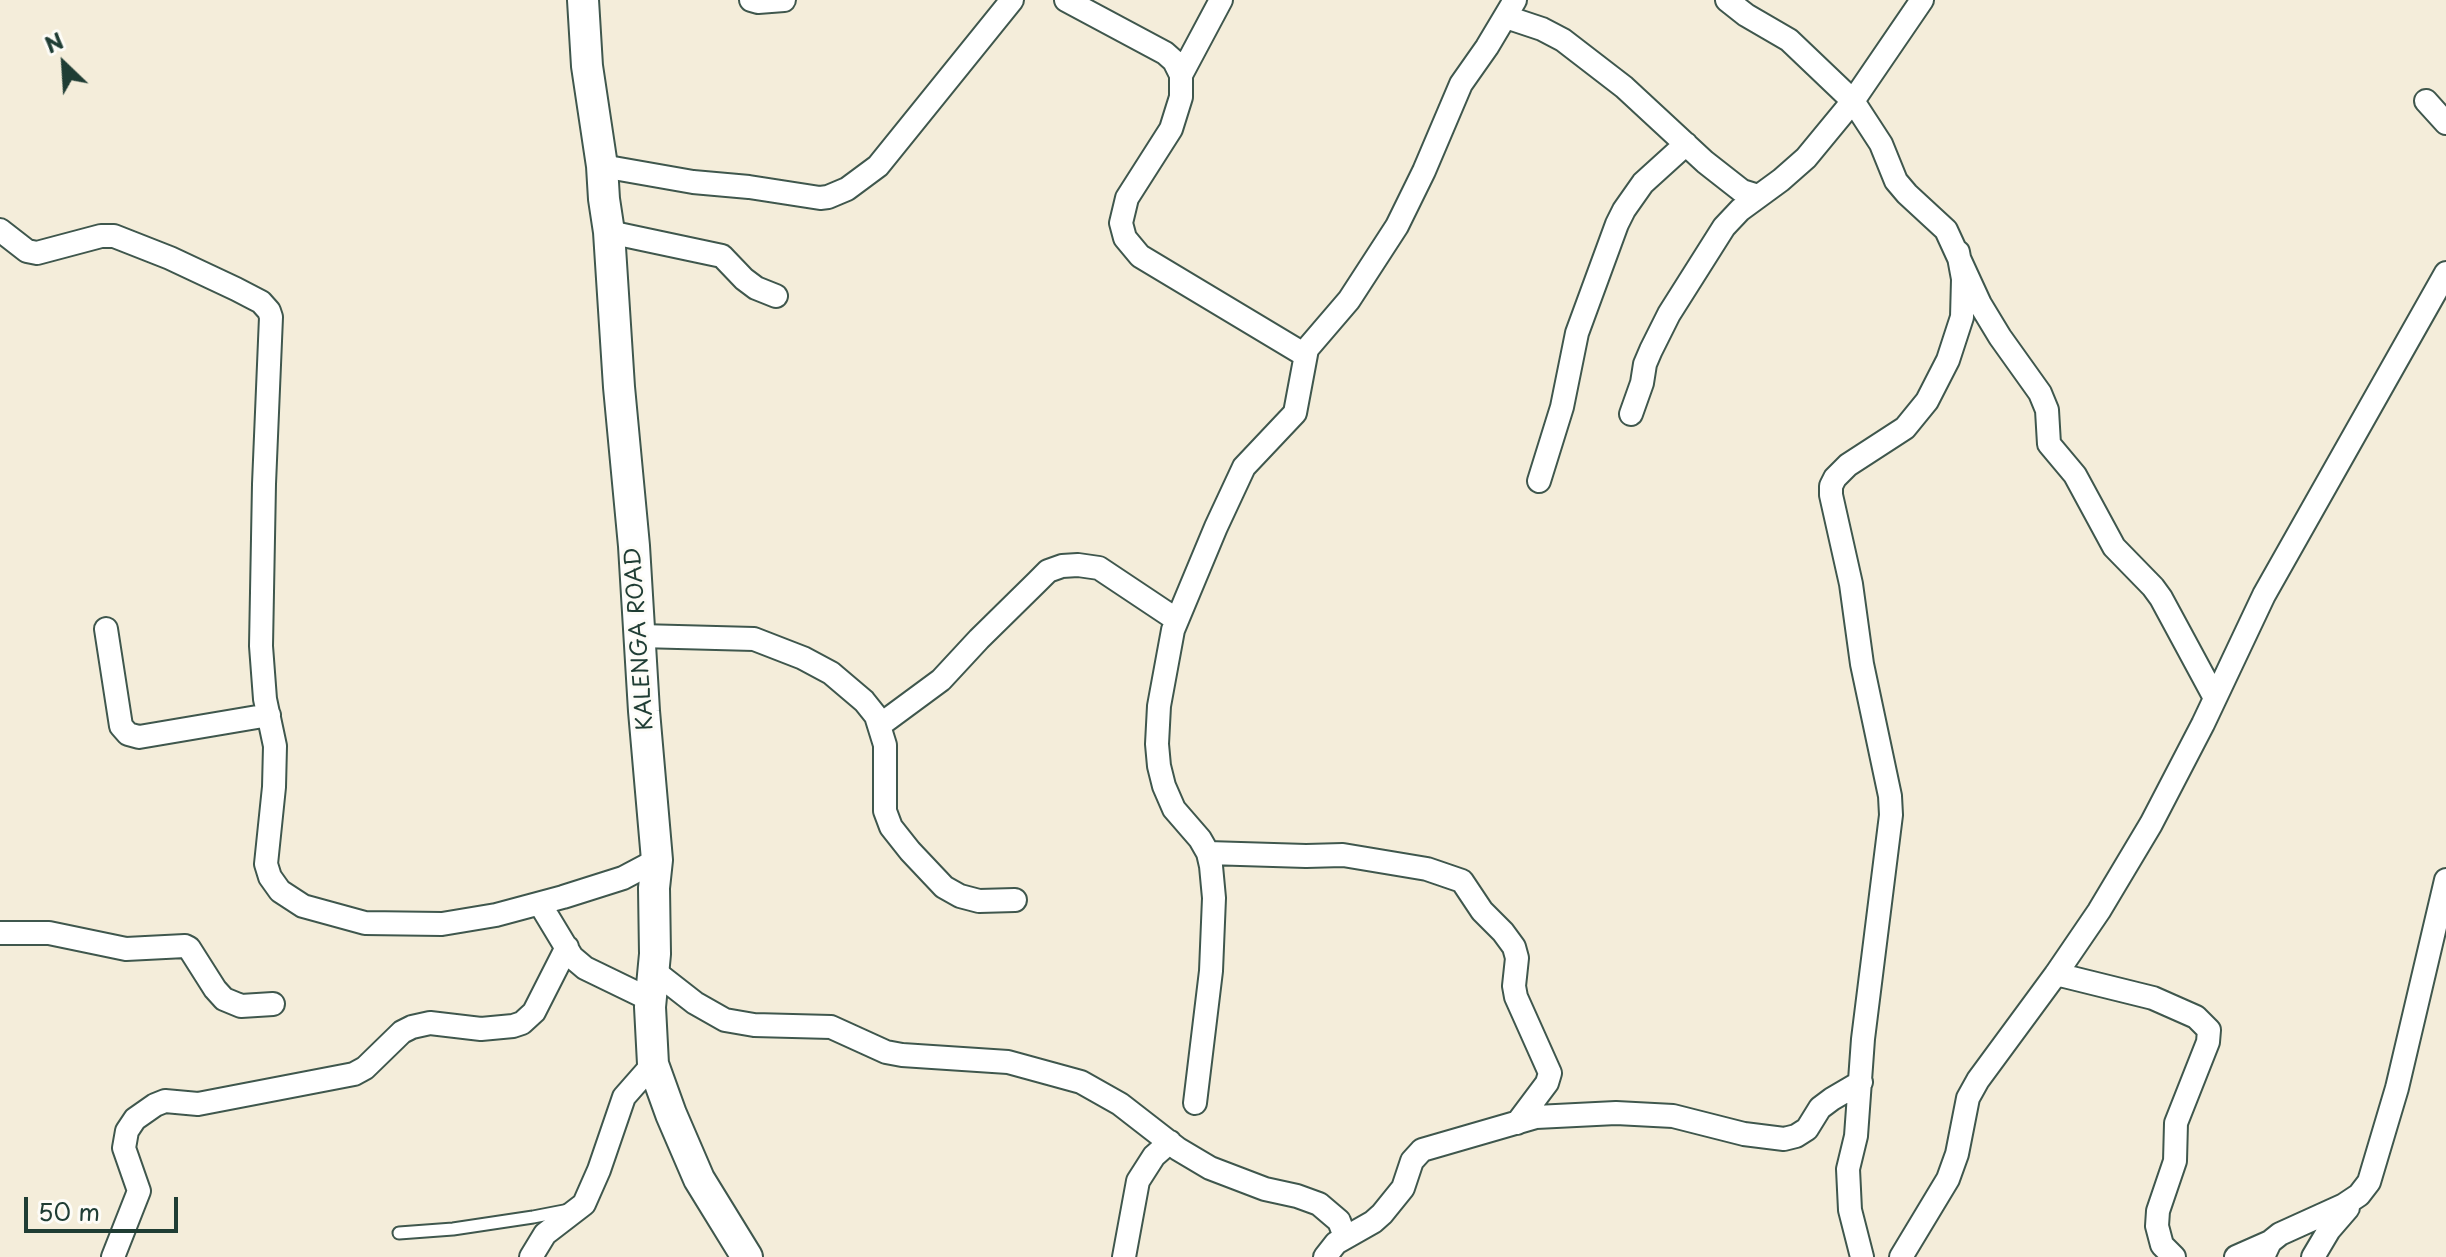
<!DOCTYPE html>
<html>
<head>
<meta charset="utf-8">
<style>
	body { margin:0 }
	#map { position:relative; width:2446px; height:1257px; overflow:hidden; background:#f4edda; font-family:"Playpen Sans",sans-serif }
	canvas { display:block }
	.north { position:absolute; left:24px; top:24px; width:80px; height:80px; -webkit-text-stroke:6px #fdfcf7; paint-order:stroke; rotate:335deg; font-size:22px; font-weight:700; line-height:32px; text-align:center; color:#1f3d34 }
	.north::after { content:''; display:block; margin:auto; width:28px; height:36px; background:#1f3d34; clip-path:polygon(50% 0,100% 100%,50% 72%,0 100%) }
	.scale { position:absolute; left:24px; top:1197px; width:154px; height:36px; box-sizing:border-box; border:4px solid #1f3d34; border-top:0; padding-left:10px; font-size:24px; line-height:28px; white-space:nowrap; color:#1f3d34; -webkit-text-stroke:6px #fdfcf7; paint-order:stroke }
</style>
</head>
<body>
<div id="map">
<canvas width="2446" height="1257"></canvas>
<div class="north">N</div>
<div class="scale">50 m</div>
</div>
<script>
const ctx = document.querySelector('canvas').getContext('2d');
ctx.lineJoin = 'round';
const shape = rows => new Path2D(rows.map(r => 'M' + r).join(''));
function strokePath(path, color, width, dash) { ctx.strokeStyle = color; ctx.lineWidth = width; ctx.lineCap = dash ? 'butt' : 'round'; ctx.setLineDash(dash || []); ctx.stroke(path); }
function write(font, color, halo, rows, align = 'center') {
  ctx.font = font + ' "Playpen Sans",sans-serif'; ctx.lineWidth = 6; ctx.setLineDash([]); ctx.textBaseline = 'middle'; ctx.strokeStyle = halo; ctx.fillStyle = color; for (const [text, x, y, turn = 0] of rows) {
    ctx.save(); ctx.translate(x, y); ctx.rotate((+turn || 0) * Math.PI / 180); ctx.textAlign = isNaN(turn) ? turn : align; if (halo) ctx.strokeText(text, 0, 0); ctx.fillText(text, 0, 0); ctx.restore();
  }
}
const lane = shape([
	[399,1233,453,1229,533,1217,569,1210]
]);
const street = shape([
	[751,0,758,2,784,0],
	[1066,0,1165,53,1174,61,1181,75,1181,97,1171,129,1127,198,1121,223,1125,238,1140,256,1305,355],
	[1727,0,1746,15,1789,40,1853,101,1881,144,1896,181,1907,194,1946,230,1980,304,2000,337,2040,393,2047,410,2049,444,2075,475,2114,547,2153,587,2161,598,2215,698],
	[1506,17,1542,29,1563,40,1624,87,1705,162,1742,191,1758,196],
	[1181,75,1221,0],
	[2426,101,2446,123],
	[602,166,693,182,749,187,820,198,828,197,847,189,878,166,1012,0],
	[0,230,27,251,37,253,101,236,114,236,170,258,236,289,261,302,269,311,271,317,264,484,261,646,265,699,275,746,274,787,266,864,270,877,280,891,303,906,365,923,442,924,496,915,563,897,623,878,657,860],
	[609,232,722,256,744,279,756,288,776,296],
	[1631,414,1642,383,1645,364,1651,350,1669,314,1724,227,1740,210,1781,180,1806,158,1853,101,1922,0],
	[1539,481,1562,407,1577,333,1617,224,1624,210,1643,183,1686,144],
	[106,629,121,726,128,734,139,737,269,715],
	[640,636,754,639,803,658,831,673,864,701,876,716,885,745,885,811,891,827,910,851,944,887,960,896,979,901,1015,900],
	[880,725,941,680,979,639,1037,582,1048,571,1062,566,1078,565,1099,568,1177,620],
	[1208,853,1306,856,1343,855,1427,869,1462,881,1482,911,1503,932,1514,947,1517,958,1514,986,1516,997,1550,1073,1547,1083,1517,1123],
	[540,904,572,957,585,968,651,1000],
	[0,933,49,933,126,949,185,946,189,948,215,989,224,999,241,1006,273,1004],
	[654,971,695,1003,725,1020,754,1025,831,1027,886,1052,902,1055,1008,1062,1081,1082,1120,1104,1178,1149,1210,1168,1265,1189,1297,1196,1319,1204,1339,1221,1345,1237],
	[2056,974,2153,998,2196,1017,2209,1030,2208,1042,2176,1123,2175,1161,2158,1211,2157,1226,2162,1245,2174,1257],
	[1195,1103,1211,971,1214,898,1211,866,1208,853,1200,839,1174,809,1164,786,1159,766,1157,744,1159,706,1173,630,1216,527,1244,467,1295,413,1307,349,1349,300,1397,226,1424,171,1461,84,1487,47,1515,0],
	[113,1257,139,1191,124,1148,127,1131,135,1119,155,1105,165,1101,198,1104,354,1074,365,1068,402,1032,412,1027,430,1023,481,1029,513,1026,522,1023,534,1012,567,947],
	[531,1257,545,1234,584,1204,599,1170,624,1097,653,1064],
	[1124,1257,1138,1181,1154,1156,1170,1142],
	[1325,1257,1336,1243,1373,1222,1382,1214,1403,1188,1412,1161,1422,1150,1536,1117,1616,1113,1673,1116,1744,1134,1784,1139,1796,1136,1807,1129,1820,1108,1832,1099,1861,1082],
	[1862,1257,1850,1210,1848,1169,1856,1136,1863,1039,1891,815,1890,796,1862,664,1851,584,1831,495,1831,486,1835,478,1848,465,1905,428,1927,401,1948,360,1962,317,1963,279,1958,252],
	[1901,1257,1948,1179,1957,1154,1968,1098,1978,1080,2056,974,2099,911,2151,824,2203,724,2264,595,2446,273],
	[2236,1257,2270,1242],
	[2263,1257,2270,1242,2280,1234,2344,1205,2359,1195,2369,1182,2397,1088,2446,880],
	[2313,1257,2329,1230,2348,1208]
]);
const secondary = shape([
	[583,0,587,66,602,166,604,199,609,232,619,387,634,546,644,711,657,860,654,888,655,954,650,1007,653,1064,671,1114,699,1179,747,1257]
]);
strokePath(lane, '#3f574d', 15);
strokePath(street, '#3f574d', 26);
strokePath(secondary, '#3f574d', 34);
strokePath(lane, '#fff', 11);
strokePath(street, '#fff', 22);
strokePath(secondary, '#fff', 30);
write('22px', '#1f3d34', '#fdfcf7', [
	["KALENGA ROAD",640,639,-94]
]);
</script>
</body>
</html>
